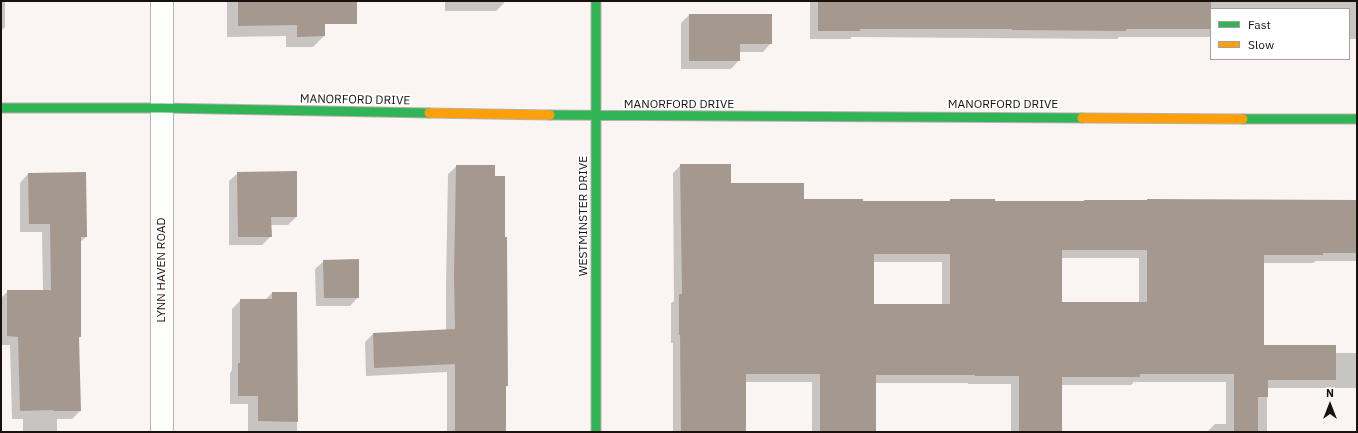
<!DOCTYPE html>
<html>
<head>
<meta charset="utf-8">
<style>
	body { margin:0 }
	#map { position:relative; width:1358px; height:433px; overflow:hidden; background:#faf5f2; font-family:"IBM Plex Sans",sans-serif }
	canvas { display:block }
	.frame { position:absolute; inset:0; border:2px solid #19110d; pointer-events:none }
	.legend { position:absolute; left:1210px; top:8px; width:140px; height:52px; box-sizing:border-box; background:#fff; border:1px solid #a3a09e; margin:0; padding:5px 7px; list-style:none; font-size:12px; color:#19110d }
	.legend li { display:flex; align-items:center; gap:8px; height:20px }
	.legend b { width:20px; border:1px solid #a3a09e }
	.north { position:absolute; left:1310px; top:385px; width:40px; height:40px; -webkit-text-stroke:3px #fff; paint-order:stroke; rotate:0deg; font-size:11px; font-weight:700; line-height:16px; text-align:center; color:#19110d }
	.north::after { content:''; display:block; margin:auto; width:14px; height:18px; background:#19110d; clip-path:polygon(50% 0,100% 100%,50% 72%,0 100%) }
</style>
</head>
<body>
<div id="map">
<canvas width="1358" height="433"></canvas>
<div class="frame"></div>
<ul class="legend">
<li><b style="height:5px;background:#30b455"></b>Fast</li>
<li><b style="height:5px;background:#ff9f0a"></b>Slow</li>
</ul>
<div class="north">N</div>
</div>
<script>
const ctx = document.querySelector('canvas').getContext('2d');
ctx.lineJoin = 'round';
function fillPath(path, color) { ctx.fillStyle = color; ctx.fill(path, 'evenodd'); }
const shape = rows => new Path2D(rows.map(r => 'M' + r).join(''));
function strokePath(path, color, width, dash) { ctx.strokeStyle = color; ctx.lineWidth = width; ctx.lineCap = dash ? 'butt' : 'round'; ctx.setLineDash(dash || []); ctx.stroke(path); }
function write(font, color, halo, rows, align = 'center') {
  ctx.font = font + ' "IBM Plex Sans",sans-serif'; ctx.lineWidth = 4; ctx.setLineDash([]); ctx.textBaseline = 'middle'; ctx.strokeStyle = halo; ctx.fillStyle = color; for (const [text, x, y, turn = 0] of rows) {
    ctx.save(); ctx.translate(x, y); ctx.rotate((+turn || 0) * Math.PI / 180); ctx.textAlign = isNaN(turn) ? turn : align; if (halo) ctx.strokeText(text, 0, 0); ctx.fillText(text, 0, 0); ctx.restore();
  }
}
fillPath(shape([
	[1,1,5,1,5,27,1,31],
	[227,1,323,1,324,36,313,47,286,47,286,36,227,37],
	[445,1,504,1,504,3,496,11,445,11],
	[810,1,1357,1,1357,39,1349,39,1349,9,1211,9,1211,37,1119,37,1117,39,852,37,850,39,810,39],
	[689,15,771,43,763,52,739,52,739,60,731,69,681,69,681,23],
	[681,165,730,184,803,200,862,202,948,202,950,200,994,202,1357,200,1357,261,1316,261,1313,263,1263,263,1263,346,1335,353,1357,353,1357,388,1267,388,1267,432,1207,432,1215,424,1226,424,1226,382,1134,382,1131,385,1061,385,1061,431,1125,431,1125,432,812,432,812,382,745,382,745,432,673,432,673,343,671,343,671,303,674,301,673,173],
	[1061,258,1139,258,1139,303,1061,303],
	[873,262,942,262,942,305,873,305],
	[875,383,968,383,968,384,1011,384,1011,431,875,431],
	[457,166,494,177,504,238,507,356,507,386,505,388,506,432,447,432,447,372,366,376,365,342,373,334,446,331,446,285,448,174],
	[238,173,296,217,288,225,270,225,271,236,262,245,229,245,229,181],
	[28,174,86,237,80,242,80,337,78,339,80,411,72,419,57,419,57,432,23,432,23,419,12,419,10,345,1,345,1,298,8,291,43,291,42,232,20,232,20,183],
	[324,261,358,297,350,306,316,306,315,269],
	[272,293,296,293,297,432,248,432,248,404,230,404,230,373,232,370,232,309,241,300,265,300],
	[1344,431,1357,431,1357,432,1343,432]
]), '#0003');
fillPath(shape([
	[238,1,357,1,357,24,325,24,325,36,297,37,297,25,238,26],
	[818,1,1211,1,1211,29,1126,29,1126,31,1012,30,1012,29,860,29,860,31,818,31],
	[689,14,772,14,772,44,740,44,740,61,689,61],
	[680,164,731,164,731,183,804,183,804,199,863,199,863,201,950,201,950,199,995,199,995,201,1084,201,1084,200,1147,200,1147,199,1357,200,1357,253,1323,253,1323,255,1264,255,1264,345,1336,345,1336,380,1268,380,1268,397,1258,397,1258,432,1234,432,1234,374,1140,374,1140,377,1062,377,1062,432,1019,432,1019,376,975,376,975,375,876,375,876,432,820,432,820,374,746,374,746,432,681,432,680,335,679,335,679,294,682,294],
	[1062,250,1147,250,1147,302,1062,302],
	[874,254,950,254,950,304,874,304],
	[456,165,495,165,495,176,505,176,505,237,507,237,508,386,506,386,506,432,455,432,455,364,374,368,373,333,455,329,454,276],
	[297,171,297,217,271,217,272,237,238,237,237,172],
	[86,172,87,237,81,237,81,337,79,337,81,411,53,411,53,410,20,411,18,337,7,336,7,290,51,290,50,224,29,224,28,173],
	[359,259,359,298,324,298,323,260],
	[272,292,297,292,298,422,258,421,258,396,238,396,238,363,240,363,240,299,272,299]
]), '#a5988e');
const street = shape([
	[162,1,162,432]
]);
const fast = shape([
	[596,1,596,432],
	[1,108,162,108,429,113],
	[550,115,1082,118],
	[1243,119,1357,119]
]);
const slow = shape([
	[429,113,550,115],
	[1082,118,1243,119]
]);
strokePath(street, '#b8b2ae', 24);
strokePath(fast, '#b8b2ae', 11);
strokePath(slow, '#b8b2ae', 11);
strokePath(street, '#fefefd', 22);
strokePath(fast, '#30b455', 9);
strokePath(slow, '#ff9f0a', 9);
write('12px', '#19110d', '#fff', [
	["MANORFORD DRIVE",355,100,1],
	["MANORFORD DRIVE",679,105],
	["MANORFORD DRIVE",1003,105],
	["WESTMINSTER DRIVE",584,216,-90],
	["LYNN HAVEN ROAD",162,270,-90]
]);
</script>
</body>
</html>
